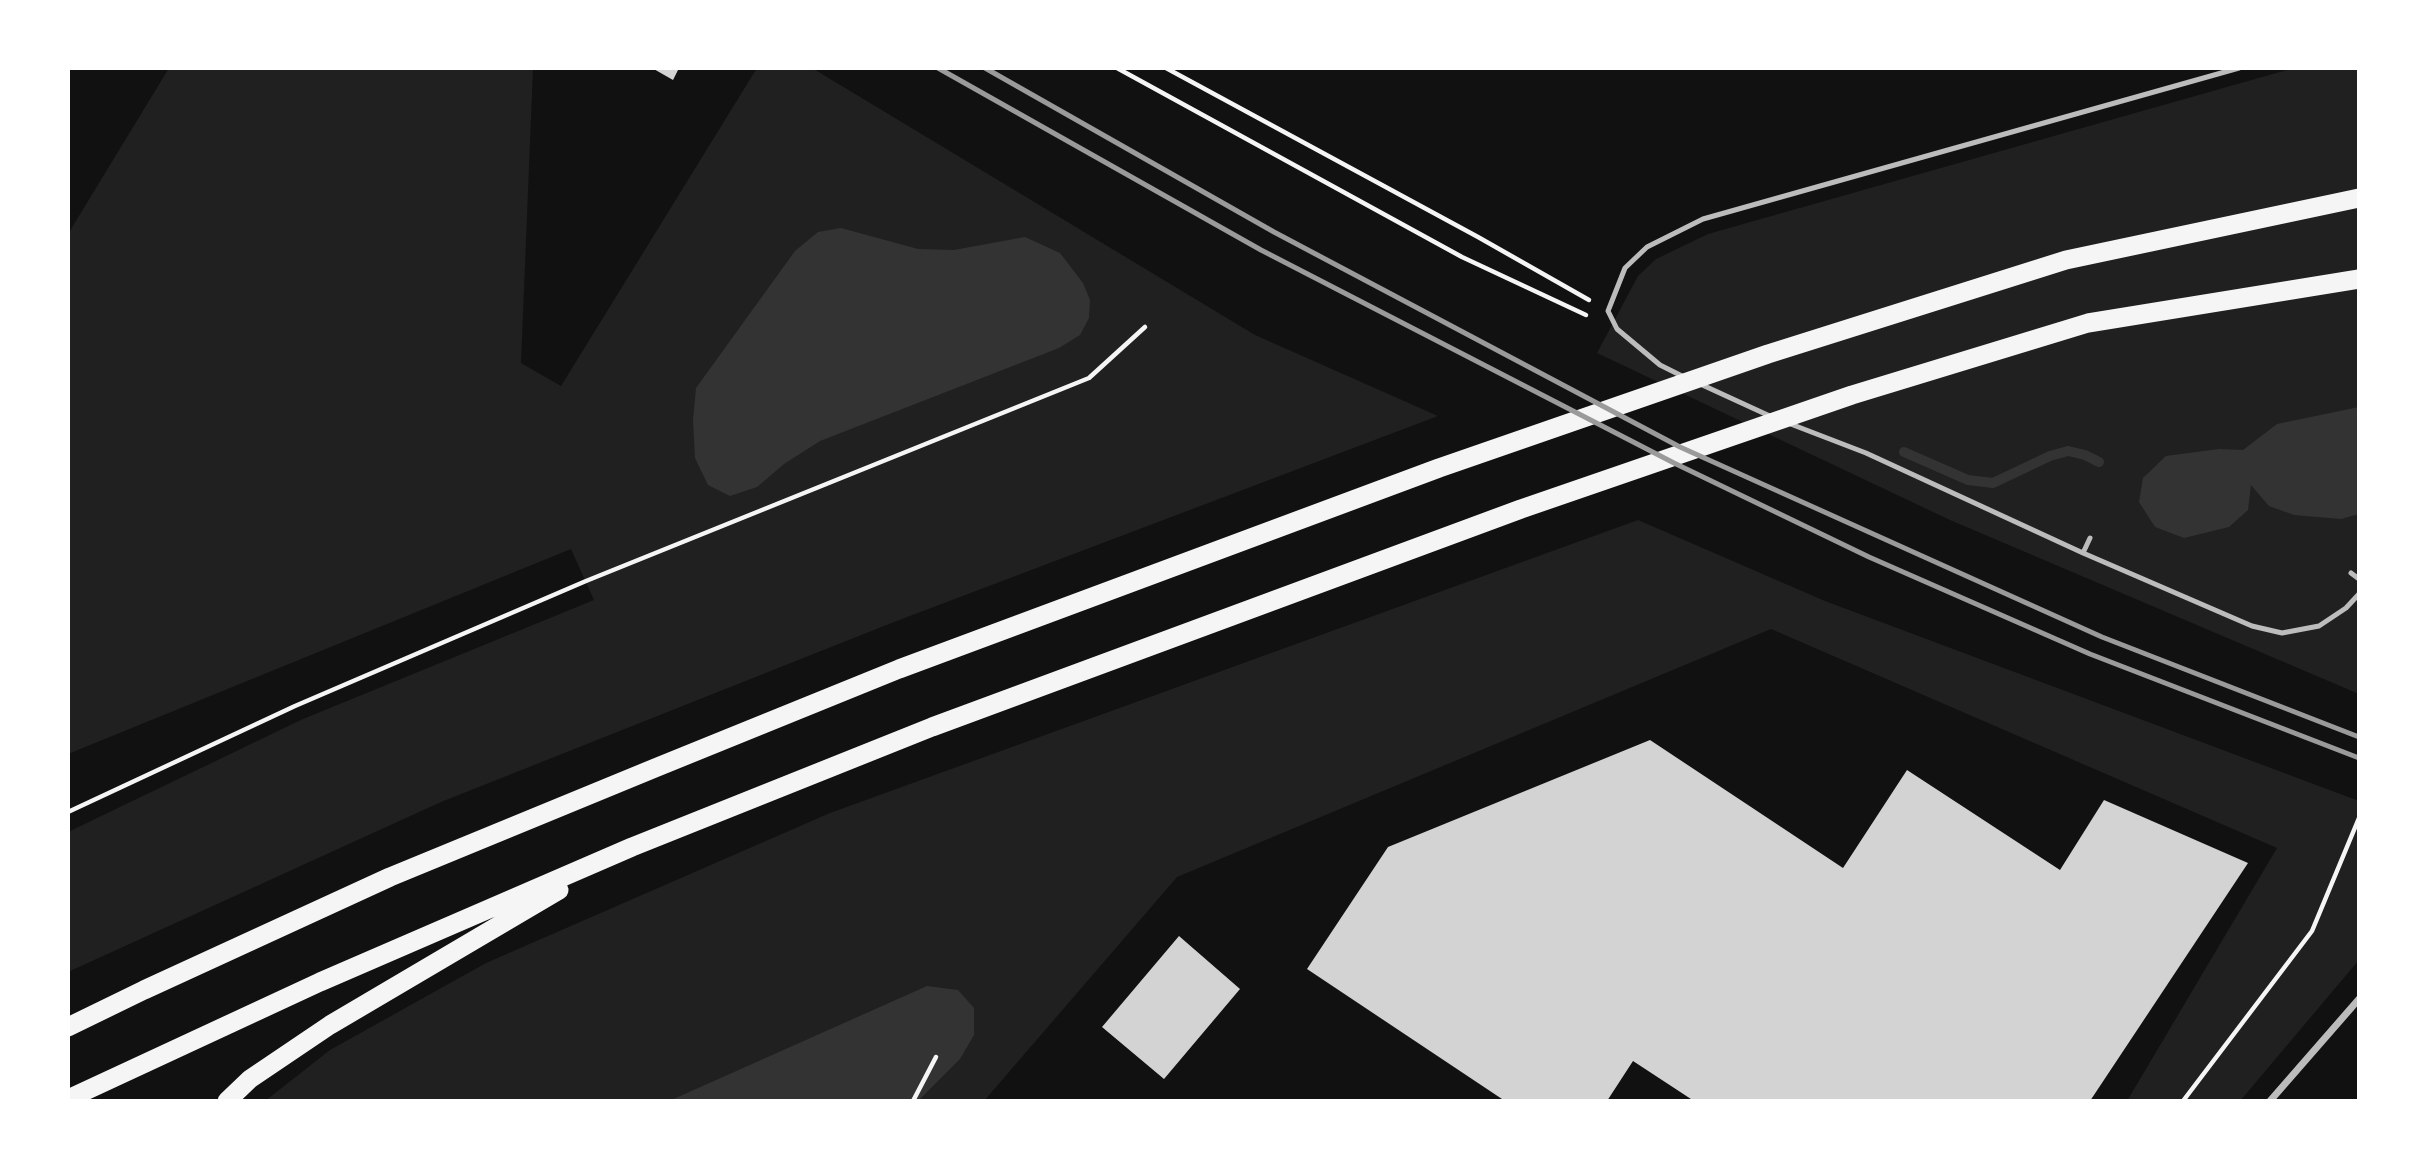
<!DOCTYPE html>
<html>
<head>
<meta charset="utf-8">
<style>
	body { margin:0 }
	#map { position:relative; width:2427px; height:1169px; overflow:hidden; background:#111; font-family:"Fira Sans",sans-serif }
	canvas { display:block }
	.frame { position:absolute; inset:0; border:70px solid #fff; pointer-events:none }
</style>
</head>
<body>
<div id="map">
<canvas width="2427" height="1169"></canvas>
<div class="frame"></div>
</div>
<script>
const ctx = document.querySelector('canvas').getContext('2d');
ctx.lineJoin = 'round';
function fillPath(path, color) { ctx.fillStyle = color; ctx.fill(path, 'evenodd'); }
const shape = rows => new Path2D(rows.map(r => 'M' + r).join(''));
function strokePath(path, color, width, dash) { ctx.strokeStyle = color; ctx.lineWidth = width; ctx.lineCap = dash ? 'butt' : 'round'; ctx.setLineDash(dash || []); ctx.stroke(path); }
fillPath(shape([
	[169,68,533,68,521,363,561,386,757,68,812,68,1255,335,1438,416,894,622,441,802,68,972,68,832,303,719,594,600,571,549,68,754,68,234],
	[2294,68,2359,68,2359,694,1950,520,1597,353,1638,276,1656,259,1708,234],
	[1638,520,1825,601,2359,801,2359,960,2240,1101,2127,1101,2277,848,1771,629,1177,877,984,1101,265,1101,330,1050,486,963,830,813]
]), '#202020');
fillPath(shape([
	[841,228,918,249,954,250,1025,237,1060,253,1083,283,1090,300,1089,318,1080,335,1059,348,820,441,784,464,757,487,730,496,708,485,695,458,693,420,696,388,795,251,818,232],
	[2359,407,2359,514,2341,519,2294,515,2269,506,2251,485,2248,510,2229,527,2184,538,2155,527,2139,502,2143,478,2166,456,2219,449,2243,450,2277,424],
	[927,986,958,990,974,1008,974,1035,960,1059,918,1101,669,1101]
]), '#333');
strokePath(shape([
	[1904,452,1968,480,1993,483,2050,456,2068,451,2085,455,2099,462]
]), '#333', 10);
fillPath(shape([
	[652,68,679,68,673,80],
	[1650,740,1843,868,1907,770,2060,870,2104,800,2248,863,2090,1101,1694,1101,1633,1061,1607,1101,1505,1101,1307,969,1388,847],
	[1179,936,1240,989,1164,1079,1102,1027]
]), '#d3d3d3');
strokePath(shape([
	[1117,68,1462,257,1586,315],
	[1166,68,1478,237,1589,300],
	[68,812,295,706,586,581,1089,378,1145,327],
	[913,1101,936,1057],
	[2183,1101,2312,931,2359,818]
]), '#f5f5f5', 4.5);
strokePath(shape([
	[1686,378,1660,365,1617,329,1608,311,1625,268,1647,247,1703,219,2239,68],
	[1698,383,1772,417],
	[1788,423,1866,453,2083,553,2252,626,2282,633,2319,626,2346,608,2359,594],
	[2083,553,2090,538],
	[2351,573,2359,579]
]), '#bcbcbc', 5);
strokePath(shape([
	[2270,1101,2359,999]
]), '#bcbcbc', 7);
strokePath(shape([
	[68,1027,144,990,390,877,655,768,899,669,1439,468,1768,354,2066,260,2359,198],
	[68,1099,320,982,632,847,932,727,1521,509,1852,395,2088,323,2359,279],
	[227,1101,250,1079,330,1025,559,890]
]), '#f5f5f5', 19);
strokePath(shape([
	[938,68,1261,250,1674,463,1869,557,2090,654,2359,758],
	[985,68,1274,232,1680,447,2102,637,2359,737]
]), '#9a9a9a', 5);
</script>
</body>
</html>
